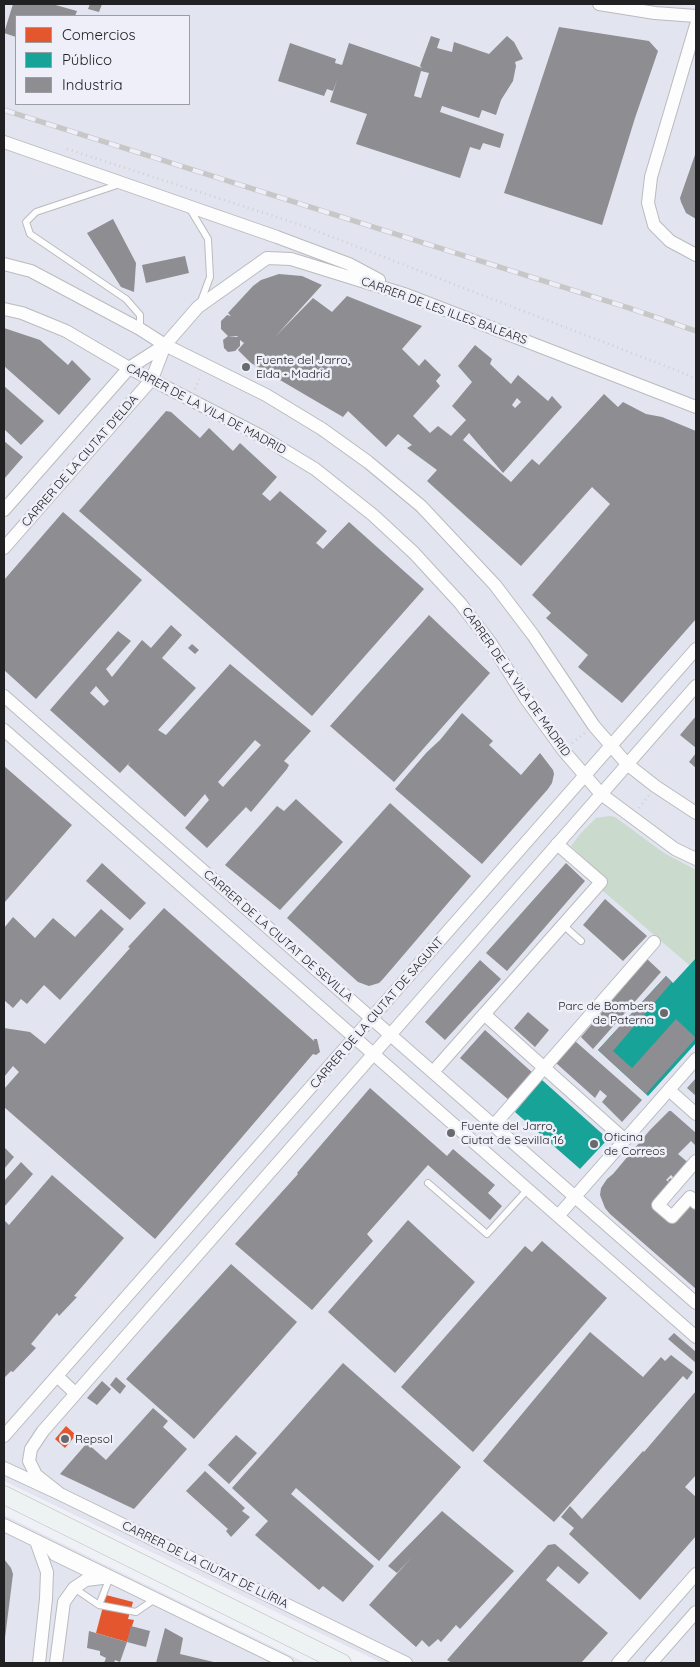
<!DOCTYPE html>
<html>
<head>
<meta charset="utf-8">
<style>
	body { margin:0 }
	#map { position:relative; width:700px; height:1667px; overflow:hidden; background:#f0f1f6; font-family:Quicksand,sans-serif }
	canvas { display:block }
	.frame { position:absolute; inset:0; border:5px solid #212124; pointer-events:none }
	.legend { position:absolute; left:15px; top:15px; width:175px; height:90px; box-sizing:border-box; background:#eeeff8; border:1px solid #9c9da3; margin:0; padding:6px 9px; list-style:none; font-size:15px; color:#212124 }
	.legend li { display:flex; align-items:center; gap:10px; height:25px }
	.legend b { width:25px; border:1px solid #9c9da3 }
</style>
</head>
<body>
<div id="map">
<canvas width="700" height="1667"></canvas>
<div class="frame"></div>
<ul class="legend">
<li><b style="height:14px;background:#e4572e"></b>Comercios</li>
<li><b style="height:14px;background:#17a398"></b>Público</li>
<li><b style="height:14px;background:#8d8d92"></b>Industria</li>
</ul>
</div>
<script>
const ctx = document.querySelector('canvas').getContext('2d');
ctx.lineJoin = 'round';
function fillPath(path, color) { ctx.fillStyle = color; ctx.fill(path, 'evenodd'); }
const shape = rows => new Path2D(rows.map(r => 'M' + r).join(''));
function strokePath(path, color, width, dash) { ctx.strokeStyle = color; ctx.lineWidth = width; ctx.lineCap = dash ? 'butt' : 'round'; ctx.setLineDash(dash || []); ctx.stroke(path); }
function write(font, color, halo, rows, align = 'center') {
  ctx.font = font + ' Quicksand,sans-serif'; ctx.lineWidth = 5; ctx.setLineDash([]); ctx.textBaseline = 'middle'; ctx.strokeStyle = halo; ctx.fillStyle = color; for (const [text, x, y, turn = 0] of rows) {
    ctx.save(); ctx.translate(x, y); ctx.rotate((+turn || 0) * Math.PI / 180); ctx.textAlign = isNaN(turn) ? turn : align; if (halo) ctx.strokeText(text, 0, 0); ctx.fillText(text, 0, 0); ctx.restore();
  }
}
fillPath(shape([
	[4,4,696,4,696,1663,382,1663,4,1481],
	[16,16,189,16,189,104,16,104],
	[4,1515,306,1663,4,1663]
]), '#e2e4ef');
fillPath(shape([
	[610,816,615,817,664,853,696,870,696,958,689,965,602,890,606,885,605,878,571,846,581,833,596,818]
]), '#cadacc');
fillPath(shape([
	[66,1426,76,1435,65,1448,55,1439],
	[106,1595,133,1602,128,1619,134,1620,127,1642,96,1633]
]), '#e4572e');
fillPath(shape([
	[696,958,696,1043,648,1096,598,1050,666,976,673,983],
	[542,1080,608,1139,580,1169,515,1112]
]), '#17a398');
fillPath(shape([
	[13,4,52,4,77,11,75,16,16,16,16,37,4,33],
	[90,4,102,4,99,12,88,9],
	[559,27,649,41,658,51,635,118,602,225,504,193],
	[431,36,440,39,437,48,452,52,454,42,489,54,507,36,514,42,523,59,515,62,516,66,513,81,501,100,496,115,482,110,479,118,442,106,440,112,504,134,500,148,483,143,480,150,470,147,460,178,356,144,367,114,330,102,337,80,333,91,327,89,324,96,278,81,290,43,336,59,335,63,342,65,349,43,422,68,420,66],
	[421,71,429,73,421,98,414,96],
	[696,152,696,219,686,213,681,202,680,198],
	[113,219,136,263,134,292,121,287,87,233],
	[185,256,189,273,146,283,142,265],
	[279,274,302,276,322,285,275,337,313,298,332,312,347,296,422,326,402,349,419,366,425,359,441,375,436,381,440,386,413,416,430,433,438,426,451,436,466,420,452,406,472,382,458,366,475,345,492,359,490,364,511,384,518,375,548,401,552,396,562,407,503,473,469,433,463,440,511,482,532,459,539,465,604,394,618,407,623,402,646,414,662,417,696,431,696,619,622,703,578,667,588,655,546,618,551,613,532,595,610,504,592,487,521,566,427,481,437,470,407,448,412,445,398,434,386,447,348,411,343,417,251,363,238,350,244,343,240,340,240,346,235,351,228,352,224,348,223,340,228,336,237,337,238,336,228,336,221,329,221,321,227,315,231,316,228,313,253,286,261,280],
	[517,398,521,402,515,408,512,405],
	[4,328,40,340,68,365,72,360,91,379,59,415,4,366],
	[4,386,44,421,21,445,4,429],
	[166,411,171,412,200,438,209,428,233,451,240,443,277,477,262,494,270,501,280,491,327,531,316,543,323,549,349,522,424,589,312,716,79,511],
	[4,441,23,457,4,479],
	[63,512,142,580,36,699,4,670,4,580],
	[429,615,490,673,394,782,330,726],
	[171,625,182,635,162,658,196,688,158,730,166,735,230,664,311,731,284,761,289,765,287,769,251,812,246,807,207,848,185,828,209,800,205,794,185,817,128,765,131,761,120,773,50,710,118,631,131,641,106,669,112,677,142,640,151,648],
	[96,686,109,701,104,706,90,693],
	[255,740,261,745,223,787,218,782],
	[192,644,199,650,195,654,188,648],
	[462,713,493,741,489,745,521,775,540,753,553,770,554,774,552,783,548,789,482,864,395,789,427,752,440,740],
	[696,716,696,748,680,735],
	[696,753,696,768,689,762],
	[4,766,72,825,4,903],
	[296,799,343,842,280,910,225,865,277,806,284,811],
	[390,803,471,876,383,979,379,983,369,986,358,982,287,918],
	[102,863,146,903,130,920,86,881],
	[566,863,585,881,507,971,486,953],
	[605,899,647,936,623,961,583,925],
	[164,908,314,1041,314,1039,317,1039,320,1052,316,1055,313,1054,155,1239,4,1107,4,1089,19,1072,13,1066,4,1077,4,1028,30,1032,45,1044,130,948,128,947],
	[101,909,124,929,60,1000,44,985,27,1004,21,999,13,1008,4,1000,4,928,13,917,35,938,53,918,75,937],
	[647,959,661,972,593,1049,581,1037],
	[480,960,501,979,445,1040,425,1022],
	[666,976,672,982,613,1051,632,1068,676,1019,696,1038,646,1094,598,1050],
	[528,1012,549,1030,535,1047,514,1028],
	[485,1030,534,1074,510,1101,460,1058],
	[575,1041,642,1100,622,1122,602,1102,607,1096,600,1090,595,1098,556,1063],
	[696,1078,696,1096,687,1088],
	[370,1088,447,1156,453,1149,495,1185,488,1193,502,1206,490,1220,428,1165,367,1234,373,1241,312,1310,235,1244,298,1174,297,1173],
	[669,1111,671,1111,696,1133,696,1146,691,1141,678,1154,691,1165,678,1182,671,1175,666,1180,669,1182,668,1180,671,1178,672,1181,669,1182,673,1187,655,1207,672,1223,691,1202,696,1207,696,1289,610,1214,605,1208,600,1195,601,1188,607,1179,613,1174,650,1130],
	[4,1147,14,1157,4,1169],
	[21,1162,33,1174,4,1207,4,1181],
	[52,1175,124,1238,74,1296,77,1297,59,1316,57,1313,31,1344,36,1348,13,1372,11,1371,4,1378,4,1220,9,1225],
	[408,1220,475,1282,395,1373,328,1312],
	[542,1241,607,1298,473,1452,401,1387,525,1246,532,1252],
	[231,1264,297,1322,194,1439,126,1379],
	[590,1332,643,1377,661,1357,665,1361,671,1355,693,1372,687,1380,683,1376,554,1522,483,1461],
	[674,1333,696,1352,696,1363,668,1339],
	[343,1363,461,1467,379,1561,296,1488,291,1494,374,1566,343,1602,323,1586,319,1590,255,1535,268,1521,232,1488],
	[116,1377,126,1386,120,1394,110,1385],
	[102,1381,111,1389,97,1405,87,1398],
	[696,1391,696,1475,685,1487,696,1497,696,1536,640,1600,569,1534,574,1528,561,1517,570,1506,582,1519,643,1451,644,1452],
	[153,1408,168,1421,163,1427,187,1449,134,1509,60,1474,87,1443,106,1460],
	[236,1435,257,1453,229,1484,208,1465],
	[205,1471,245,1508,242,1511,250,1517,231,1537,226,1531,228,1529,186,1491],
	[442,1511,514,1571,460,1629,456,1625,441,1642,438,1639,429,1647,422,1640,416,1647,369,1605,412,1557,397,1573,388,1566],
	[555,1544,589,1573,579,1584,558,1566,546,1580,608,1633,581,1663,452,1663,447,1660,548,1545],
	[4,1559,11,1568,13,1574,5,1638,4,1638],
	[131,1626,150,1631,146,1647,127,1642],
	[165,1628,183,1638,180,1654,218,1663,156,1663],
	[89,1631,127,1642,120,1662,115,1660,114,1663,104,1663,106,1658,100,1655,100,1651,87,1648]
]), '#8d8d92');
const lane = shape([
	[120,184,36,212,26,222,30,234,126,299,140,315,140,329],
	[190,209,208,239,210,277,200,304],
	[563,925,581,941],
	[428,1183,487,1234,528,1189],
	[48,1550,53,1557,86,1573,95,1573],
	[110,1577,99,1605,136,1612,155,1599],
	[74,1588,99,1605]
]);
const street = shape([
	[599,4,655,13,696,16],
	[696,25,651,177,648,203,654,225,670,241,696,255],
	[4,142,277,237,349,264,379,280],
	[4,264,31,271,140,329,165,345,266,395,322,429,368,462,421,506,495,585,533,635,594,726,627,764,655,786,696,813],
	[4,309,22,313,66,331,129,368,259,435,315,469,373,515,414,553,460,603,490,642,526,699,563,750,601,794,675,849,696,859],
	[4,510,129,368,165,345,198,307,267,258,291,259,407,295,696,407],
	[4,548,152,379,165,345],
	[4,696,696,1303],
	[4,730,696,1337],
	[484,1014,625,1140],
	[433,1072,601,882,557,844],
	[669,1090,696,1114],
	[494,1125,654,942],
	[696,1161,658,1205,672,1217,690,1197,696,1203],
	[558,1216,696,1059],
	[57,1376,75,1393],
	[4,1436,696,649],
	[4,1468,60,1494,406,1663],
	[60,1494,36,1475,29,1461,31,1449,43,1431,696,686],
	[4,1525,287,1663],
	[36,1541,47,1572,46,1599,39,1663],
	[56,1663,64,1602,74,1588,86,1580,110,1577],
	[618,1663,696,1574],
	[651,1663,696,1612]
]);
const secondary = shape([
	[4,1495,342,1663]
]);
strokePath(lane, '#babbbe', 8);
strokePath(street, '#babbbe', 14);
strokePath(secondary, '#babbbe', 19);
strokePath(shape([
	[67,149,301,225,686,374,696,380],
	[195,389,201,375],
	[572,743,586,732],
	[639,808,649,795]
]), '#d0d0d1', 2.5, [1, 4]);
strokePath(lane, '#fdfdfe', 6);
strokePath(street, '#fdfdfe', 12);
strokePath(secondary, '#edf2f2', 18);
const rail = shape([
	[4,110,629,308,696,331]
]);
strokePath(rail, '#c7c7c8', 5.5);
strokePath(rail, '#eeeff8', 4, [11]);
for (const [x, y, r, color] of [
	[246,367,5,"#696a6e"],
	[664,1013,5,"#696a6e"],
	[451,1133,5,"#696a6e"],
	[594,1144,5,"#696a6e"],
	[65,1439,5,"#696a6e"]
]) { const dot = new Path2D(); dot.arc(x, y, r, 0, 2 * Math.PI); ctx.fillStyle = color; ctx.fill(dot); strokePath(dot, '#eeeff8', 2); }
write('12px', '#212124', '#eeeff8', [
	["CARRER DE LES ILLES BALEARS",444,311,20],
	["CARRER DE LA VILA DE MADRID",206,409,28],
	["CARRER DE LA CIUTAT D'ELDA",80,461,-49],
	["CARRER DE LA VILA DE MADRID",516,682,55],
	["CARRER DE LA CIUTAT DE SEVILLA",278,936,41],
	["CARRER DE LA CIUTAT DE SAGUNT",377,1013,-49],
	["CARRER DE LA CIUTAT DE LLÍRIA",205,1565,26]
]);
write('12px', '#212124', '#eeeff8', [
	["Fuente del Jarro,",256,360],
	["Elda - Madrid",256,374],
	["Parc de Bombers",654,1006,"right"],
	["de Paterna",654,1020,"right"],
	["Fuente del Jarro,",461,1126],
	["Ciutat de Sevilla 16",461,1140],
	["Oficina",604,1137],
	["de Correos",604,1151],
	["Repsol",75,1439]
], 'left');
</script>
</body>
</html>
